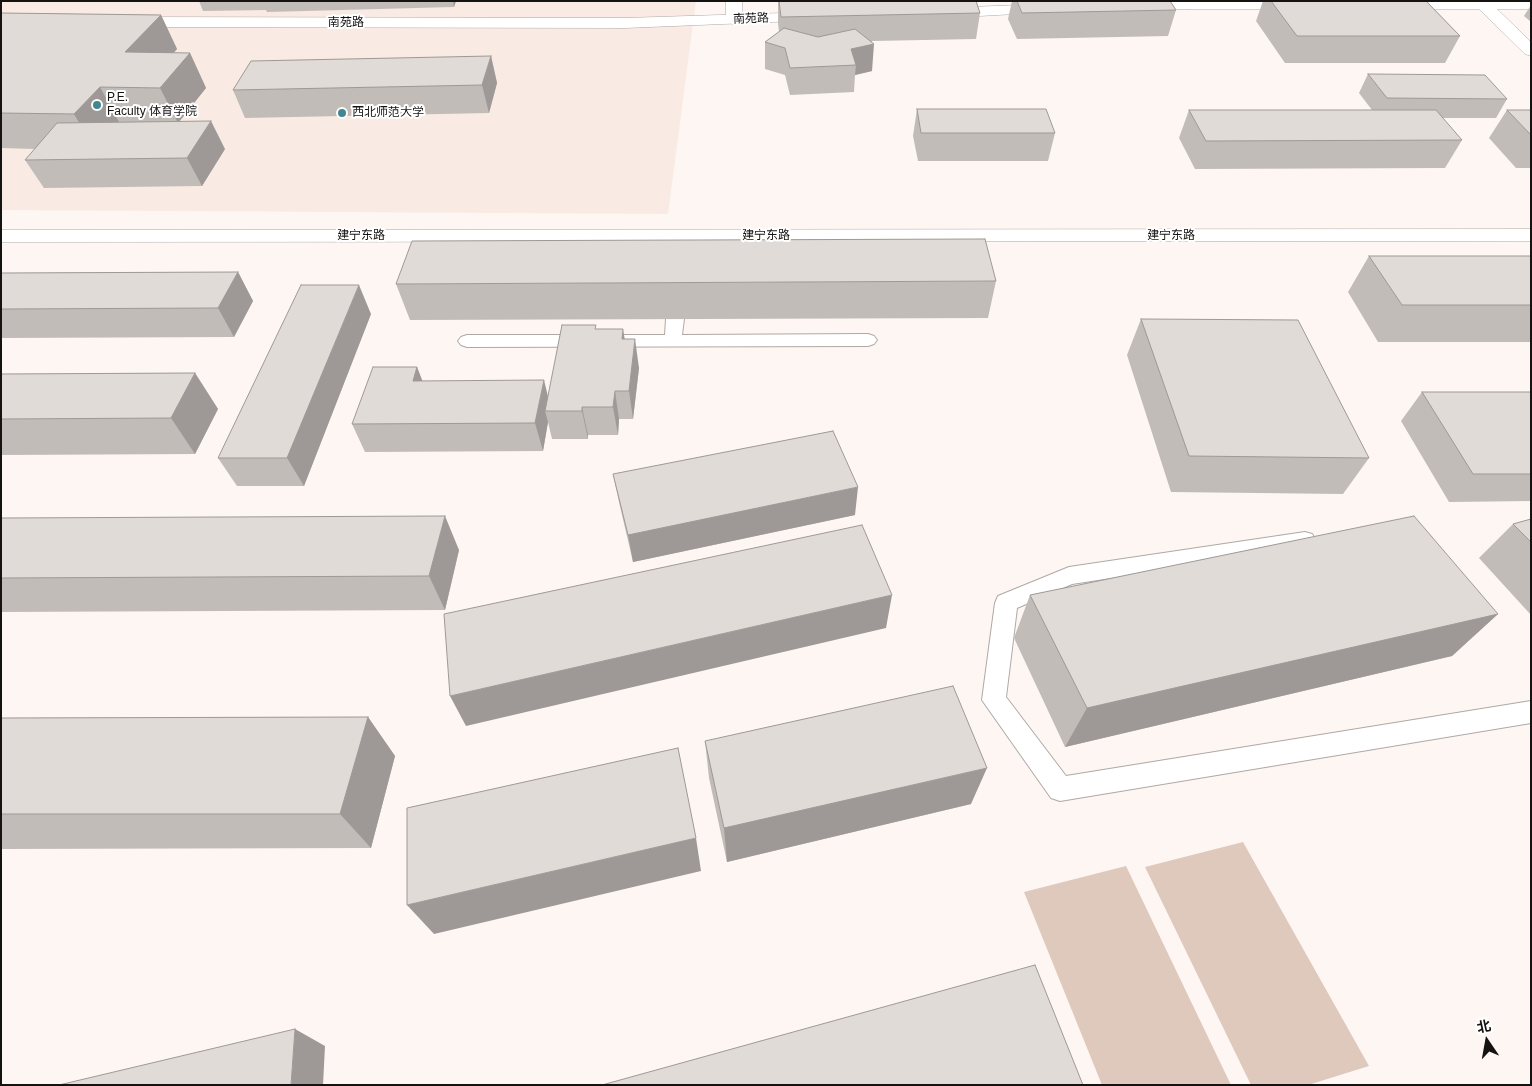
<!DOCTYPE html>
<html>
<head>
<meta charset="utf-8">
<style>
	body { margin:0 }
	#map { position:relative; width:1532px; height:1086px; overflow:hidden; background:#fdf6f3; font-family:Helvetica,"Noto Sans SC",sans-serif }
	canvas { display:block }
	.frame { position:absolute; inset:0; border:2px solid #151312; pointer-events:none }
	.north { position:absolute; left:1462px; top:1016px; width:50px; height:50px; -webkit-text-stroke:4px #fff; paint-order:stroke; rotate:348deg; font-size:14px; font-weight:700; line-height:20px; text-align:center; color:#151312 }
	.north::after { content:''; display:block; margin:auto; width:18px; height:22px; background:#151312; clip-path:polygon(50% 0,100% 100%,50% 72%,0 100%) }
</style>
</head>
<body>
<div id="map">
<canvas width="1532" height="1086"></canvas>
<div class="frame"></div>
<div class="north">北</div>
</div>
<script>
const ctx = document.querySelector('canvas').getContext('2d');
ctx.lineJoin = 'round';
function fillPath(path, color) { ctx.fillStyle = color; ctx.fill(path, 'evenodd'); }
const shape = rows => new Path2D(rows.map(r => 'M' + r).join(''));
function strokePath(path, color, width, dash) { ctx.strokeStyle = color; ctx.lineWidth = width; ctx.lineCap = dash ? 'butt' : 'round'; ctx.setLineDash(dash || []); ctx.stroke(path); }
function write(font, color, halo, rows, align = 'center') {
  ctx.font = font + ' Helvetica,"Noto Sans SC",sans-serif'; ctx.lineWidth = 4; ctx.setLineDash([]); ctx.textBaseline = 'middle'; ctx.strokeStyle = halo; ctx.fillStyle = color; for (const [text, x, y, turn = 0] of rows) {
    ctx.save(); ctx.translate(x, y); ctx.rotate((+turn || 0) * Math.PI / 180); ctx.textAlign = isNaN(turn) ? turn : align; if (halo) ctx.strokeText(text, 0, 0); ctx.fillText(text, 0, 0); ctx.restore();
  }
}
fillPath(shape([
	[1,1,696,1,668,214,1,210]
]), '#f9ebe3');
fillPath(shape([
	[1243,842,1369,1066,1308,1085,1251,1085,1145,867],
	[1126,866,1231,1085,1102,1085,1024,892]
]), '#dec9bc');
const service = shape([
	[675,313,681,315,684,319,682,335,868,334,874,336,877,340,874,344,868,346,467,347,461,345,458,341,461,337,467,335,665,335,666,319,669,315,675,313],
	[1305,532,1312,534,1316,540,1312,546,1305,548,1072,584,1017,608,1006,697,1066,776,1531,701,1531,723,1060,801,1051,798,982,700,995,603,998,596,1069,567,1305,532]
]);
const pedestrian = shape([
	[1139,1,1195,1,1197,4,1189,9,1135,11,1127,6,1130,3,1139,1],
	[1047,4,1052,6,1055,9,1052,12,943,18,935,13,943,8,1047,4],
	[815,12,823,17,821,20,625,28,128,27,120,22,128,17,625,18,815,12]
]);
const minor = shape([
	[726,1,742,1,742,20,740,23,734,25,726,20,726,1],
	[1180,1,1305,1,1307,4,1299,9,1189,9,1184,7,1180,1],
	[1386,1,1531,1,1531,9,1497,9,1531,42,1531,56,1525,54,1479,9,1392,9,1387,7,1384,4,1386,1]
]);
const secondary = shape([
	[1531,229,1531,241,1,242,1,230,1531,229]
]);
strokePath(service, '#afa9a5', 2);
strokePath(pedestrian, '#afa9a5', 1);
strokePath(minor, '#afa9a5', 1);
strokePath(secondary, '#afa9a5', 1);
fillPath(service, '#fff');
fillPath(pedestrian, '#fff');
fillPath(minor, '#fff');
fillPath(secondary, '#fff');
fillPath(shape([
	[199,1,456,1,454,7,267,12,266,10,203,11],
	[778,1,976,1,980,13,976,39,872,41,872,71,855,75,854,92,790,95,785,75,765,69,765,42,779,32,778,23],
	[1012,1,1170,1,1176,10,1168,36,1017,39,1008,19],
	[1263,1,1426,1,1460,36,1445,63,1285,63,1256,21],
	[1531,5,1531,22,1524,16],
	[1,13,161,15,177,49,173,53,190,53,206,88,179,122,225,149,202,186,44,188,25,160,35,149,1,148],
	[491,56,497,83,489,113,245,118,233,90],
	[1368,74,1507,99,1496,118,1442,118,1462,140,1445,168,1195,169,1179,138,1189,110,1372,110,1359,93],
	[917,109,1055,133,1048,161,918,161,913,136],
	[1507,110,1531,110,1531,168,1516,168,1489,138],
	[1369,256,1531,256,1531,342,1378,342,1348,292],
	[238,272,253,301,234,337,1,338,1,273],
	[996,281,988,318,410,320,396,284],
	[371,314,304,486,237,486,218,458],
	[1141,319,1369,458,1343,494,1171,492,1127,355],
	[596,329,625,339,639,368,633,419,619,419,618,435,588,435,588,439,552,439,548,422,543,451,365,452,352,424,417,367,422,381,548,397],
	[195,373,218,409,195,454,1,455,1,374],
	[1422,392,1531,392,1531,501,1449,502,1401,421],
	[613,474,855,515,633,562,619,502],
	[1,518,459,550,445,610,1,612],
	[1531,519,1531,615,1479,558,1513,524],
	[1030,595,1498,614,1452,656,1065,747,1014,638],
	[368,717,395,756,371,848,1,849,1,718],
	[705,741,971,804,727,862,709,778]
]), '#c2bcb9');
fillPath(shape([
	[453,1,456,1,454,7],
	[161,15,177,49,143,87,125,52],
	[874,44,872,71,855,75,856,65,851,49],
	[190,53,206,88,178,123,160,88],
	[491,56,497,83,489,113,482,85],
	[100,87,119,122,95,150,74,114],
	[211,121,225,149,202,186,187,158],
	[238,272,253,301,234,337,218,308],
	[359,285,371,314,304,486,287,458],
	[623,329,628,358,622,339],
	[635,339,639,368,633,419,629,391],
	[417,367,428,395,413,381],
	[195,373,218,409,195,454,171,418],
	[544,380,551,409,545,411,548,422,543,451,535,423],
	[615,391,619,419,618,435,613,407],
	[582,407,588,435,588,439,582,411],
	[858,487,855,515,633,562,628,535],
	[445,516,459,550,445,610,429,576],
	[892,595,886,628,466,726,450,696],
	[1498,614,1452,656,1065,747,1087,708],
	[368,717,395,756,371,848,340,814],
	[987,768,971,804,727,862,724,828],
	[696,838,701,871,434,934,407,905],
	[295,1029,325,1046,323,1085,291,1085]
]), '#9e9996');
const building = shape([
	[779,1,976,1,980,13,781,17,779,1],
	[1017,1,1170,1,1176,10,1022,13,1017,1],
	[1271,1,1426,1,1460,36,1297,36,1271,1],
	[1,13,161,15,125,52,190,53,160,88,100,87,74,114,1,113,1,13],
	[784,28,818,37,855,29,874,44,851,49,856,65,790,68,785,48,765,42,784,28],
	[491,56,482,85,233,90,251,61,491,56],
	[1368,74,1485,75,1507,99,1387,98,1368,74],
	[917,109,1046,109,1055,133,921,133,917,109],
	[1189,110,1436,110,1462,140,1206,141,1189,110],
	[1507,110,1531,110,1531,135,1507,110],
	[211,121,187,158,25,160,57,123,211,121],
	[985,239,996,281,396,284,412,241,985,239],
	[1369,256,1531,256,1531,305,1402,305,1369,256],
	[238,272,218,308,1,309,1,273,238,272],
	[301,285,359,285,287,458,218,458,301,285],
	[1141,319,1298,320,1369,458,1189,456,1141,319],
	[562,325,596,325,595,329,623,329,622,339,635,339,629,391,615,391,613,407,582,407,582,411,545,411,562,325],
	[373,367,417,367,413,381,544,380,535,423,352,424,373,367],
	[195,373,171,418,1,419,1,374,195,373],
	[1422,392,1531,392,1531,474,1473,474,1422,392],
	[833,431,858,487,628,535,613,474,833,431],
	[445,516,429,576,1,578,1,518,445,516],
	[1414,516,1498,614,1087,708,1030,595,1414,516],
	[1531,519,1531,542,1513,524,1531,519],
	[862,525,892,595,450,696,444,614,862,525],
	[953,686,987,768,724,828,705,741,953,686],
	[368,717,340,814,1,814,1,718,368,717],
	[678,748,696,838,407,905,407,808,678,748],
	[1035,965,1083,1085,602,1085,1035,965],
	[295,1029,291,1085,59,1085,295,1029]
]);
fillPath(building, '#e1dbd7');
strokePath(building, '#9e9996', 1);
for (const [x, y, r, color] of [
	[97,105,5,"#40878f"],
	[342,113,5,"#40878f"]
]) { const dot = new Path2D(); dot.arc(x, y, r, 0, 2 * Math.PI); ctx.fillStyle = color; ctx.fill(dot); strokePath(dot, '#fff', 2); }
write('12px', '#151312', '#fff', [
	["南苑路",751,19,-2],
	["南苑路",346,23],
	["建宁东路",361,236],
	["建宁东路",766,236],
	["建宁东路",1171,236]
]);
write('12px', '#151312', '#fff', [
	["P.E.",107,98],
	["Faculty 体育学院",107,112],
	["西北师范大学",352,113]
], 'left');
</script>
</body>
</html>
